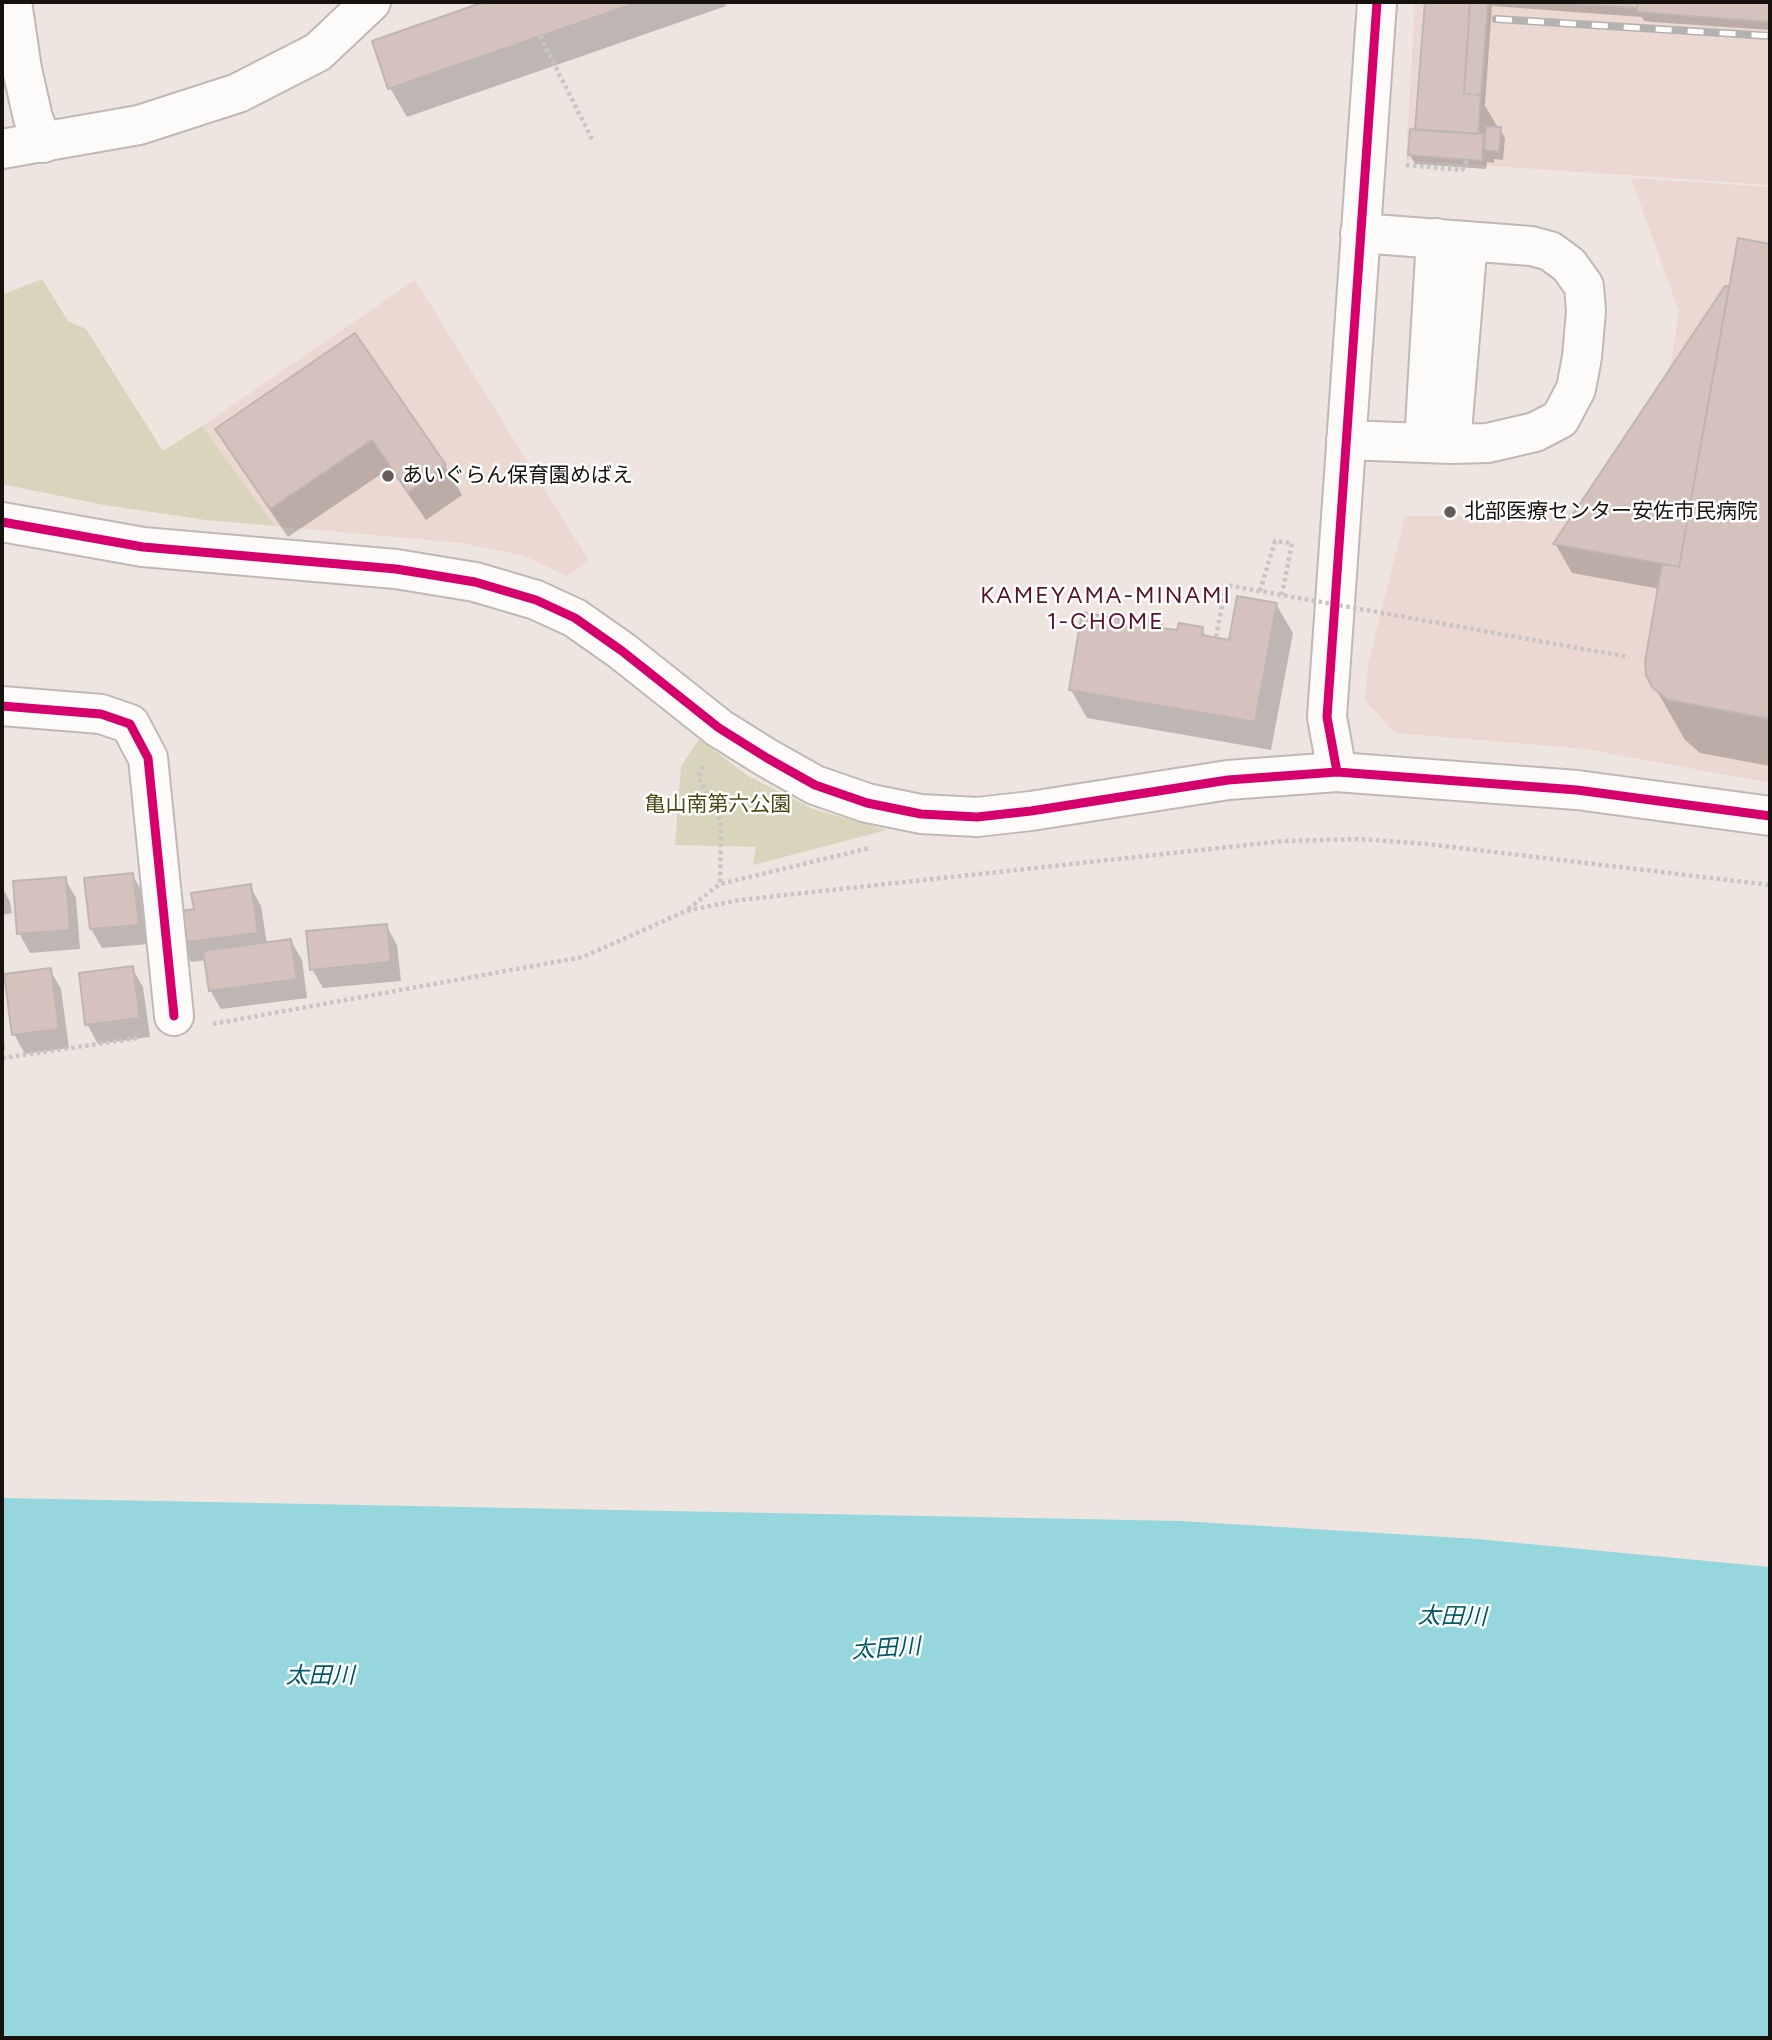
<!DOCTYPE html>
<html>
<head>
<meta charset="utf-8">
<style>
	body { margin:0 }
	#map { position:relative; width:1772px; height:2040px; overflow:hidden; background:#eee4e0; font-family:Figtree,sans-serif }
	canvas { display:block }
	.frame { position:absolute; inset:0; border:4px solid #18120f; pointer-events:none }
</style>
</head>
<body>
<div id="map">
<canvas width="1772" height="2040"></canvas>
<div class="frame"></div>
</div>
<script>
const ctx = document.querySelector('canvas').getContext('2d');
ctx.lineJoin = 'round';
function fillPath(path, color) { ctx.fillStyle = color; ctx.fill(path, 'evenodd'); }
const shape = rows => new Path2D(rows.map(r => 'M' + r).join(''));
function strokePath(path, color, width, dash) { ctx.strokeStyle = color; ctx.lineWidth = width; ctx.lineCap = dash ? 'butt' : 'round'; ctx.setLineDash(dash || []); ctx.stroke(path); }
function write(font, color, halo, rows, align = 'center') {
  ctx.font = font + ' Figtree,"Noto Sans JP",sans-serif'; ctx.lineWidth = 5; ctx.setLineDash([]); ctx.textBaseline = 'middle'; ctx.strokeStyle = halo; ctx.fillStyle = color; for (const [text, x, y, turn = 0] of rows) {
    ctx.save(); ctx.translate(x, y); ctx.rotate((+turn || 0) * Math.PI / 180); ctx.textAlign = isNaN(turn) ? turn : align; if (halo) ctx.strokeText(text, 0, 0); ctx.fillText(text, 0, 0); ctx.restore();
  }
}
fillPath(shape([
	[1415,2,1770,2,1770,185,1406,160],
	[1631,178,1770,187,1770,783,1586,749,1395,733,1365,700,1368,665,1405,516,1551,516,1573,510,1602,479,1670,368,1679,311],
	[415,280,589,561,567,576,522,555,461,543,275,526,202,426]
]), '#ebd8d0');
fillPath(shape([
	[42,279,68,321,86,329,163,451,202,426,275,526,206,520,104,505,2,484,2,295],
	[699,739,748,776,813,809,887,830,753,865,756,847,675,845,681,766]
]), '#d8d5bc');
fillPath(shape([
	[2,1498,1181,1521,1477,1539,1770,1567,1770,2038,2,2038]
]), '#96d6dd');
fillPath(shape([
	[488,2,725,2,726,6,407,117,390,88,374,42],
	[1427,2,1770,2,1770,30,1653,22,1644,21,1642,17,1492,6,1485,104,1484,104,1497,126,1496,129,1500,129,1505,138,1503,160,1494,159,1494,163,1487,162,1486,169,1415,164,1410,155,1417,131],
	[1739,240,1770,246,1770,766,1700,753,1685,740,1654,686,1660,589,1572,573,1556,545,1726,287,1731,288],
	[355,336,445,466,462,495,426,520,390,468,288,537,234,458,217,430],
	[1276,604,1293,633,1271,750,1087,718,1071,690,1141,625,1161,622,1166,630,1178,632,1201,629,1207,638,1230,642],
	[132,875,144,894,149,944,102,948,91,929],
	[65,879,76,898,80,949,30,953,19,933],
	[250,886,261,906,267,944,291,941,302,960,307,998,221,1009,210,990,206,960,191,962,180,943,196,910],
	[2,887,10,902,12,913,2,915],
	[386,925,397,945,401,981,323,988,312,969],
	[132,968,143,987,150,1037,98,1044,87,1024],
	[50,970,61,989,69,1048,25,1054,14,1034],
	[2,1021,5,1050,2,1050]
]), '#0003');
const building = shape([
	[484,2,639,2,388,89,372,41,484,2],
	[1425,2,1470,2,1464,94,1481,95,1478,134,1415,130,1425,2],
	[1470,2,1488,2,1481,95,1464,94,1470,2],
	[1550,2,1638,2,1637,8,1550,2],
	[1638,2,1770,2,1770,22,1637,12,1638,2],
	[1486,126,1501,127,1499,152,1484,150,1486,126],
	[1410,129,1484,134,1482,161,1408,155,1410,129],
	[1738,238,1770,244,1770,719,1668,700,1652,687,1646,675,1645,662,1662,564,1679,567,1738,238],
	[1725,286,1729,286,1679,567,1553,544,1725,286],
	[355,333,446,465,408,492,372,440,270,509,215,429,355,333],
	[1237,596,1277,603,1255,722,1069,690,1082,612,1140,623,1140,616,1162,620,1161,628,1177,630,1179,623,1203,627,1202,635,1229,640,1237,596],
	[133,873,139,925,90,929,84,878,133,873],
	[66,877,70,930,17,934,13,881,66,877],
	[251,884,258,933,178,943,174,912,194,909,191,893,251,884],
	[387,924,391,962,310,970,306,931,387,924],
	[291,939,297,979,209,991,203,951,291,939],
	[133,966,140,1018,85,1025,79,973,133,966],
	[51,968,59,1029,12,1035,4,974,51,968]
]);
fillPath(building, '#d5c2bc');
strokePath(building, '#beb6b3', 2);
const minor = shape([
	[12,2,22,69,33,118,43,143],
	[1346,440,1451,444,1488,443,1535,432,1560,419,1576,389,1582,357,1586,311,1584,286,1569,265,1550,251,1531,246,1360,233],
	[1424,443,1436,238],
	[1451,444,1468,241],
	[2,522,143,547,396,569,475,582,536,600,575,618,622,651,719,728,767,758,815,785,867,803,921,814,977,817,1031,811,1228,780,1337,772,1577,790,1770,816],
	[2,706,101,714,130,724,148,758,174,1016],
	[1337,772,1327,717,1377,2]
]);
const major = shape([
	[2,149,139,125,238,93,318,52,371,2]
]);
strokePath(minor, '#c0b8b5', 42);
strokePath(major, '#c0b8b5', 42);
strokePath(shape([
	[540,36,593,141],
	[1406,165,1462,170,1468,160,1481,2],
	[1260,591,1275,541,1292,543,1281,599],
	[702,766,698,777,721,821,720,884],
	[688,909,720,884,870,848],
	[213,1024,583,957,686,911,739,900,1284,841,1360,839,1427,844,1770,885],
	[2,1058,139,1038]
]), '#c8c5c4', 4.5, [3.5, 3.5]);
strokePath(minor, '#fcfbfa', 38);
strokePath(major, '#fcfbfa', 38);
const rail = shape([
	[1496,19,1770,36]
]);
strokePath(rail, '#b4b2b0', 8);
strokePath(rail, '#fff', 5, [16]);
strokePath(shape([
	[1216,637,1226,585,1629,657]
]), '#c8c5c4', 4.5, [3.5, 3.5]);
strokePath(shape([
	[2,522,143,547,396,569,475,582,536,600,575,618,622,651,719,728,767,758,815,785,867,803,921,814,977,817,1031,811,1228,780,1337,772,1577,790,1770,816],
	[2,706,101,714,130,724,148,758,174,1016],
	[1337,772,1327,717,1377,2]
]), '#d6006c', 9);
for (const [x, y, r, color] of [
	[388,476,7,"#635c58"],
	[1450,512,7,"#635c58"]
]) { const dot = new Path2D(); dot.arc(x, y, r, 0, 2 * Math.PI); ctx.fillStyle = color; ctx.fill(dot); strokePath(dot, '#fff', 2.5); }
write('21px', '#18120f', '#fff', [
	["あいぐらん保育園めばえ",402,476],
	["北部医療センター安佐市民病院",1464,512]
], 'left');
write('21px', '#494a14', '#fff', [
	["亀山南第六公園",718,805]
]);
ctx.letterSpacing = '2px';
write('23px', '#571328', '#fff', [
	["KAMEYAMA-MINAMI",1106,596],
	["1-CHOME",1106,622]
]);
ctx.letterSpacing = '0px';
write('italic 23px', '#005a63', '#fff', [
	["太田川",1452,1617,1],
	["太田川",886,1649,-4],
	["太田川",320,1676]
]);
</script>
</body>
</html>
